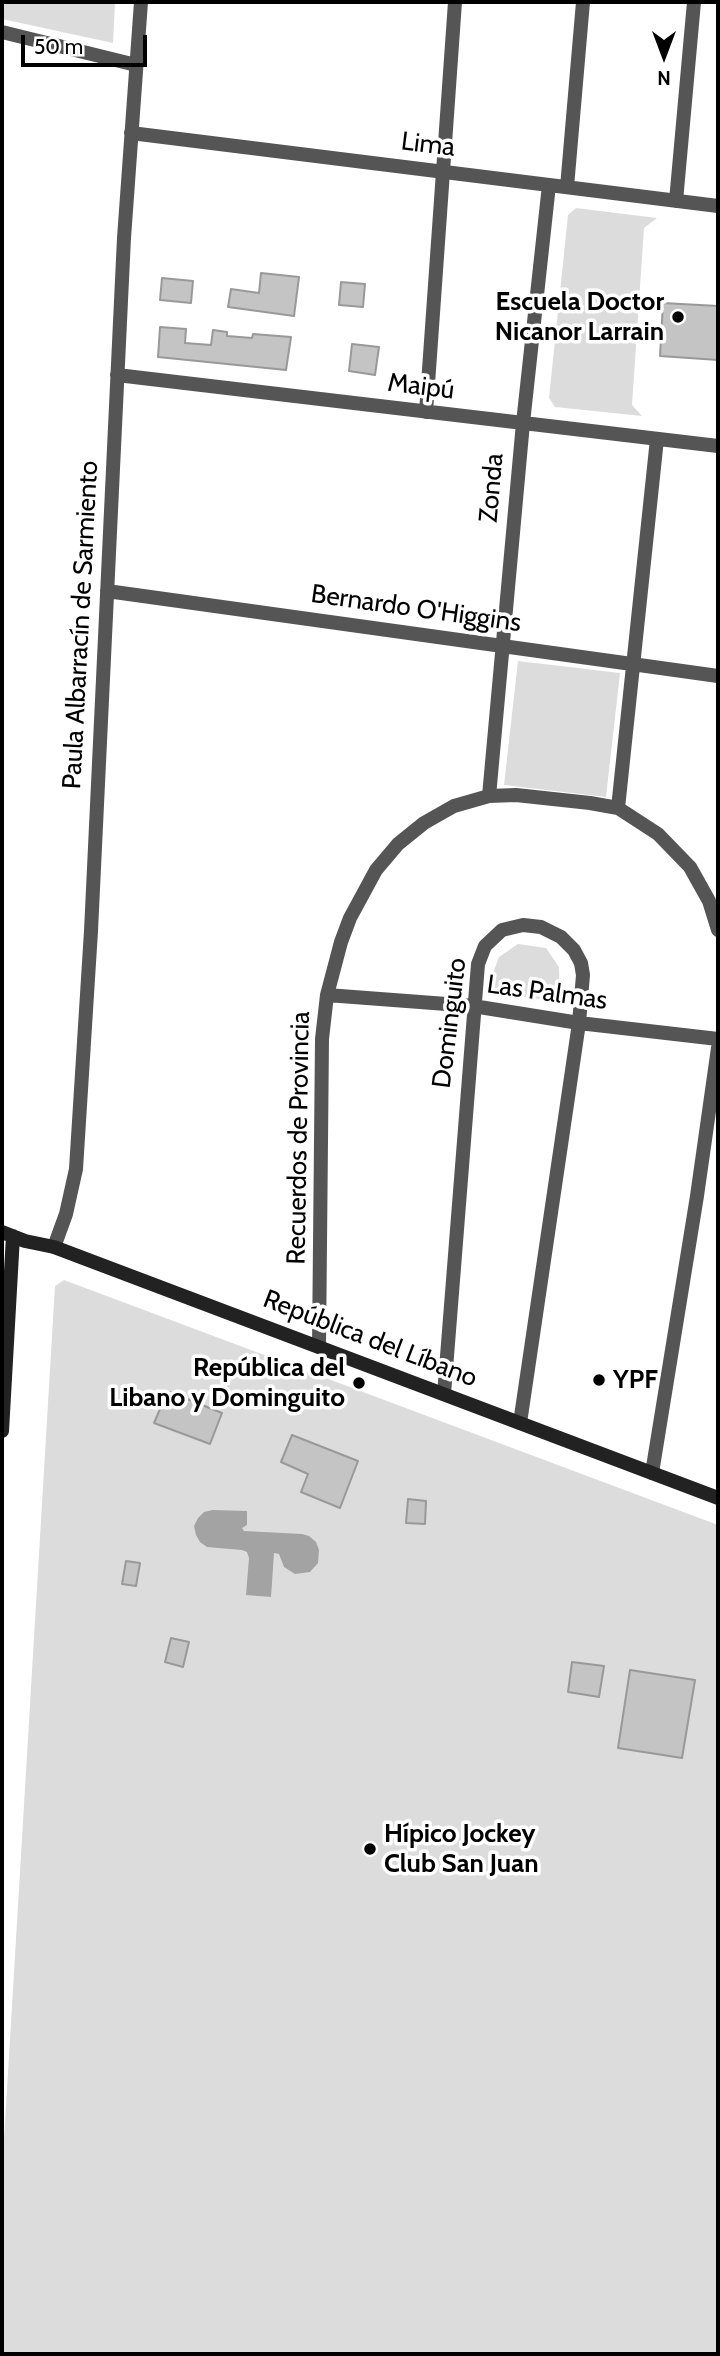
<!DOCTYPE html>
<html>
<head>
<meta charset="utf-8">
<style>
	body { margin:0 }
	#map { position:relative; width:720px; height:2356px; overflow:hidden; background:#fff; font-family:Cabin,sans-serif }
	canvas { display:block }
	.frame { position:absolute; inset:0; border:4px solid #000; pointer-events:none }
	.north { position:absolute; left:629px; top:21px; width:70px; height:70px; -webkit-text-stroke:5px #fff; paint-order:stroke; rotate:180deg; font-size:19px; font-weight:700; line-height:28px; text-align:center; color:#000 }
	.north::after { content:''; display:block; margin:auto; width:24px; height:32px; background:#000; clip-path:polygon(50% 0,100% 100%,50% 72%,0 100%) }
	.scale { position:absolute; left:21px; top:35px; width:126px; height:32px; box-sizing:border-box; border:4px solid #000; border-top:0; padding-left:9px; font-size:21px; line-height:24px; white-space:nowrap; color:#000; -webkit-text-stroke:5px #fff; paint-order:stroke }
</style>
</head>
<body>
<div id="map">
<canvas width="720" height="2356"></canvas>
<div class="frame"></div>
<div class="north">N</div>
<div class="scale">50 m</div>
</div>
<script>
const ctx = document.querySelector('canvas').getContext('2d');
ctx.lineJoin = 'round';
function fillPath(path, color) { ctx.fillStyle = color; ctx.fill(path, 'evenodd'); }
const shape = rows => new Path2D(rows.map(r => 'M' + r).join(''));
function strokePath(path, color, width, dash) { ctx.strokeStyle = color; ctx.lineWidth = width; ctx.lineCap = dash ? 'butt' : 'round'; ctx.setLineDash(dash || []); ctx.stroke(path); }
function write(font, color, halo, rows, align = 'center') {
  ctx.font = font + ' Cabin,sans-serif'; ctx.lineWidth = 7; ctx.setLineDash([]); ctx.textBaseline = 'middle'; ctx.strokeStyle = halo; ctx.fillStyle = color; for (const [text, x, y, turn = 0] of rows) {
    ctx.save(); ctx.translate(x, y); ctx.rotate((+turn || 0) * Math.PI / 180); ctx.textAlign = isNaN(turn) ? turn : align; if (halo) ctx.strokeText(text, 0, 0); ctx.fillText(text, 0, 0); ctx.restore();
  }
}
fillPath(shape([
	[2,2,115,2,113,43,2,19],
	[576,208,657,218,644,228,632,405,642,416,555,407,549,398,568,215],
	[518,661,620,673,606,797,504,785],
	[518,944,546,948,559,967,560,1002,486,991,499,957],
	[64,1280,718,1525,718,2354,2,2354,2,2173,55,1286]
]), '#dcdcdc');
fillPath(shape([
	[213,1510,247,1511,247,1525,242,1528,244,1531,302,1534,309,1536,316,1542,319,1550,318,1563,310,1572,295,1574,284,1567,279,1554,274,1553,271,1597,246,1595,249,1558,247,1552,242,1550,207,1547,200,1542,196,1535,194,1526,198,1518,204,1512]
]), '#a3a3a3');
const building = shape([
	[261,273,299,277,294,316,228,307,231,289,259,293,261,273],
	[162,278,193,281,191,303,160,300,162,278],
	[341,282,365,284,363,307,339,305,341,282],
	[663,303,718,306,718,360,660,356,663,303],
	[160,327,186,329,185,343,211,345,213,330,227,332,227,336,252,338,253,334,291,337,286,370,158,357,160,327],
	[352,344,379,347,375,375,349,371,352,344],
	[170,1392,222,1413,210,1444,154,1423,163,1402,166,1403,170,1392],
	[292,1435,358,1461,340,1508,301,1492,308,1474,281,1462,292,1435],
	[408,1499,426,1501,425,1524,406,1523,408,1499],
	[126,1561,140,1563,136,1586,122,1584,126,1561],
	[171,1638,189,1642,183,1667,165,1662,171,1638],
	[572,1662,604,1666,599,1697,568,1692,572,1662],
	[630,1670,695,1680,682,1758,618,1748,630,1670]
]);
fillPath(building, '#c4c4c4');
strokePath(building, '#999', 2);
strokePath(shape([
	[2,32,136,65],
	[131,133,718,206],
	[567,187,583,2],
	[676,201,694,2],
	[117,375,718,446],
	[426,412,455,2],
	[107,591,718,676],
	[489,796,523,423,549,185],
	[618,808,657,439],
	[327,995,473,1006,579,1023,718,1039],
	[54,1247,66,1214,76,1169,91,931,124,238,141,2],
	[319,1346,322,1039,327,995,341,942,350,918,376,870,398,844,424,823,454,806,489,796,516,795,590,803,618,808,658,834,690,867,709,901,718,930],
	[444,1394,478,964,485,946,502,930,523,925,541,927,561,937,574,950,581,963,583,975,579,1023,520,1423],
	[652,1473,697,1196,718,1048]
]), '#555', 14);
strokePath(shape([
	[2,1232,25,1241,54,1247,718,1498],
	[2,1431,13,1236]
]), '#222', 14);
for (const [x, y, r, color] of [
	[678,317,7,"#000"],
	[599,1380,7,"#000"],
	[359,1383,7,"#000"],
	[370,1849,7,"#000"]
]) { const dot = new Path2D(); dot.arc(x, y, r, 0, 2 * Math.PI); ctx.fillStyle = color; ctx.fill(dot); strokePath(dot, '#fff', 2.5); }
write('26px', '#000', '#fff', [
	["Lima",428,145,7],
	["Maipú",421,387,7],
	["Zonda",492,488,-85],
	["Bernardo O'Higgins",416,609,8],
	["Paula Albarracín de Sarmiento",81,625,-87],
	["Las Palmas",547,993,8],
	["Dominguito",450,1023,-83],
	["Recuerdos de Provincia",299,1138,-89],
	["República del Líbano",370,1339,21]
]);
write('bold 26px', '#000', '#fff', [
	["Escuela Doctor",664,302],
	["Nicanor Larrain",664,332],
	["República del",345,1368],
	["Libano y Dominguito",345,1398],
	["YPF",613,1380,"left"],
	["Hípico Jockey",384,1834,"left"],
	["Club San Juan",384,1864,"left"]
], 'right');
</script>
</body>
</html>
